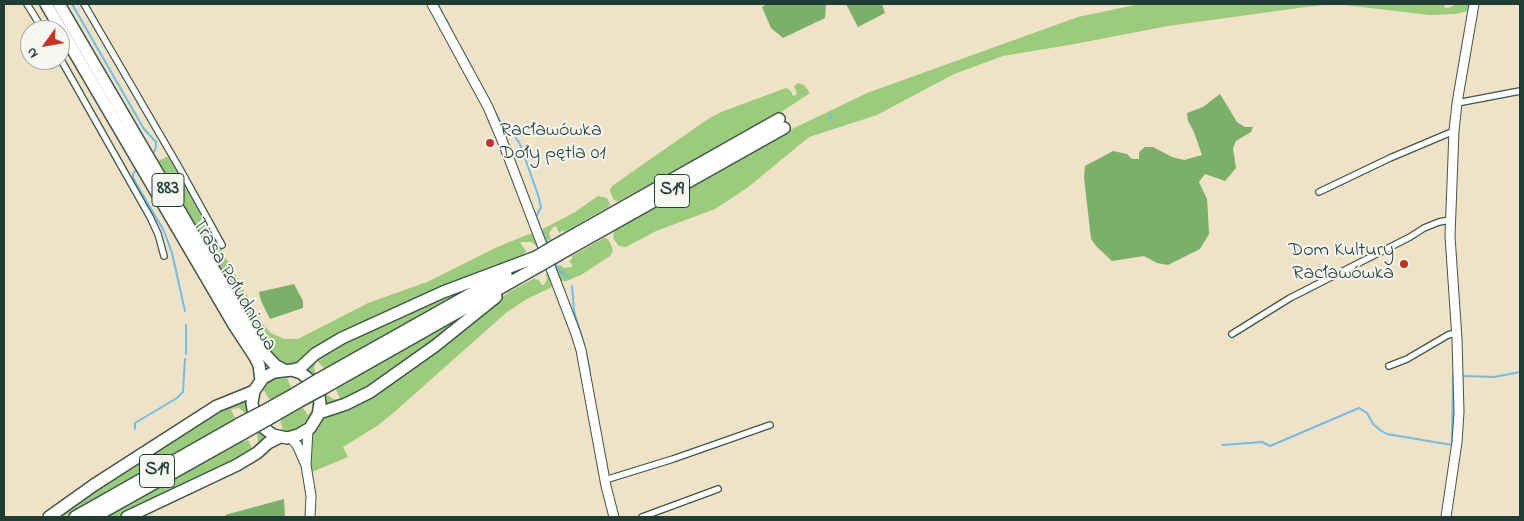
<!DOCTYPE html>
<html>
<head>
<meta charset="utf-8">
<style>
	body { margin:0 }
	#map { position:relative; width:1524px; height:521px; overflow:hidden; background:#efe2c6; font-family:"Indie Flower",sans-serif }
	canvas { display:block }
	.frame { position:absolute; inset:0; border:5px solid #1f3d34; pointer-events:none }
	.north { position:absolute; left:20px; top:20px; width:50px; height:50px; box-sizing:border-box; background:#f6f6f2; border:1px solid #a0aca6; border-radius:50%; rotate:238deg; font-size:14px; font-weight:700; line-height:20px; text-align:center; color:#1f3d34 }
	.north::after { content:''; display:block; margin:auto; width:18px; height:22px; background:#c8321e; clip-path:polygon(50% 0,100% 100%,50% 72%,0 100%) }
</style>
</head>
<body>
<div id="map">
<canvas width="1524" height="521"></canvas>
<div class="frame"></div>
<div class="north">N</div>
</div>
<script>
const ctx = document.querySelector('canvas').getContext('2d');
ctx.lineJoin = 'round';
function fillPath(path, color) { ctx.fillStyle = color; ctx.fill(path, 'evenodd'); }
const shape = rows => new Path2D(rows.map(r => 'M' + r).join(''));
function strokePath(path, color, width, dash) { ctx.strokeStyle = color; ctx.lineWidth = width; ctx.lineCap = dash ? 'butt' : 'round'; ctx.setLineDash(dash || []); ctx.stroke(path); }
function write(font, color, halo, rows, align = 'center') {
  ctx.font = font + ' "Indie Flower",sans-serif'; ctx.lineWidth = 4; ctx.setLineDash([]); ctx.textBaseline = 'middle'; ctx.strokeStyle = halo; ctx.fillStyle = color; for (const [text, x, y, turn = 0] of rows) {
    ctx.save(); ctx.translate(x, y); ctx.rotate((+turn || 0) * Math.PI / 180); ctx.textAlign = isNaN(turn) ? turn : align; if (halo) ctx.strokeText(text, 0, 0); ctx.fillText(text, 0, 0); ctx.restore();
  }
}
fillPath(shape([
	[1140,4,1444,4,1444,7,1448,8,1457,4,1470,4,1467,11,1456,14,1429,15,1336,4,1313,6,1168,26,1069,45,1003,56,954,74,877,115,809,137,747,188,715,209,656,231,626,247,619,246,613,238,614,231,712,175,790,130,867,93,1078,17],
	[798,83,804,85,810,93,783,111,619,201,616,201,613,199,610,190,612,186,708,119,721,112,786,88,791,91,793,96,797,94,794,86],
	[169,156,263,324,271,333,284,339,298,339,368,303,427,282,495,248,529,234,533,234,538,247,531,242,523,242,520,243,526,251,523,256,298,362,292,364,280,363,268,354,156,162],
	[598,196,607,198,610,204,608,207,564,232,563,230,559,233,556,226,553,227,549,233,551,239,544,243,541,231,543,229,575,212],
	[604,238,608,239,612,247,613,251,610,256,581,275,566,281,560,281,554,268,560,265,564,268,571,267,573,266,569,261,572,259,572,256],
	[548,272,552,287,527,299,507,312,392,414,377,426,343,447,348,457,312,472,309,437,324,416,509,292,535,278,536,280,538,279,542,285,544,285,547,279,546,273],
	[472,283,476,284,327,368,324,368,317,361,314,367,316,374,312,376,304,370,333,347],
	[474,309,476,309,362,393,325,406,323,396,326,394,333,399,340,399,336,389,337,387],
	[281,375,294,376,304,381,302,382,299,379,293,376,287,378,291,387,290,389,271,399,269,399,264,390,258,396,259,406,257,407,258,396,263,386,273,378],
	[247,399,248,412,246,414,239,408,231,409,235,418,232,422,63,517,56,517,218,411],
	[314,401,314,412,307,424,300,429,285,433,275,431,268,427,270,425,277,430,283,429,280,421,282,420,282,418,301,408,303,408,308,415,312,410,312,402],
	[260,431,268,438,252,452,156,500,117,517,106,517,243,440,244,442,248,440,252,448,258,442,257,433]
]), '#9acc7b');
fillPath(shape([
	[767,4,826,4,825,18,783,38,771,28,762,7],
	[846,4,882,4,885,13,858,27],
	[1220,94,1237,122,1245,127,1253,127,1251,132,1236,141,1233,148,1236,168,1225,181,1205,174,1199,182,1207,199,1208,214,1209,234,1200,249,1168,265,1157,263,1144,256,1112,261,1097,247,1091,239,1084,177,1085,166,1113,151,1127,154,1132,159,1139,159,1139,152,1145,147,1153,147,1172,157,1184,160,1202,155,1194,132,1188,121,1187,113,1203,107],
	[294,284,303,301,303,308,270,319,261,301,259,292],
	[284,499,285,517,227,517,225,515]
]), '#7bb06b');
strokePath(shape([
	[72,4,144,129,156,142,156,147,154,152],
	[438,4,443,14],
	[446,19,452,31],
	[460,46,471,66],
	[495,112,500,121,514,135,520,144,538,195,541,207,536,217,539,223],
	[829,114,832,119],
	[135,171,133,174,133,178,164,231,172,253,185,311],
	[542,231,548,246],
	[555,261,558,270,569,278],
	[572,286,574,311,584,344],
	[186,325,186,354],
	[586,352,590,372],
	[1464,376,1494,377,1520,372],
	[135,429,135,423,177,398,183,392,185,359],
	[1222,445,1262,442,1270,446,1359,408,1367,413,1373,424,1380,430,1387,434,1452,445,1453,375]
]), '#6ebee9', 2);
const street = shape([
	[27,4,43,30],
	[84,4,180,169,222,245],
	[60,58,150,217,158,234,164,256],
	[1457,103,1520,91],
	[1319,192,1390,158,1454,131],
	[1232,334,1290,298,1410,237,1424,228,1439,222,1450,220],
	[1389,366,1407,359,1448,335,1456,333],
	[605,480,673,459,770,425],
	[642,517,718,489]
]);
const secondary = shape([
	[432,4,488,107,502,140,576,334,581,350,606,486,614,517],
	[308,430,306,465,311,496,310,517],
	[290,437,297,445,305,463],
	[1446,517,1457,442,1459,412,1457,339,1450,236,1454,131,1457,103,1474,4]
]);
const highway = shape([
	[46,4,234,325,255,357,259,365,261,381],
	[59,4,261,350,275,365,284,370],
	[556,245,779,119],
	[560,254,784,128],
	[292,370,300,368,315,354,342,338,443,292,536,257],
	[319,379,506,274],
	[324,388,541,265],
	[262,412,296,393],
	[319,413,346,404,370,392,435,346,496,297],
	[267,420,300,401],
	[49,517,94,485,217,406,254,391,263,378,274,372,292,370,301,373,311,381,319,396,320,404,318,415,310,428,298,435,287,438,273,435,260,425,254,415,252,403,254,391],
	[75,517,239,424],
	[94,517,244,433],
	[127,517,237,465,257,453,268,443,280,437]
]);
strokePath(street, '#3e564a', 8);
strokePath(secondary, '#3e564a', 11);
strokePath(highway, '#3e564a', 14);
strokePath(street, '#fff', 5.5);
strokePath(secondary, '#fff', 9);
strokePath(highway, '#fff', 11);
const highwayBridge = shape([
	[536,257,556,245],
	[541,265,560,254],
	[296,393,319,379],
	[300,401,324,388],
	[239,424,262,412],
	[244,433,267,420]
]);
strokePath(highwayBridge, '#3e564a', 14, []);
strokePath(highwayBridge, '#fff', 11);
for (const [x, y, r, color] of [
	[490,143,5,"#c8321e"],
	[1404,264,5,"#c8321e"]
]) { const dot = new Path2D(); dot.arc(x, y, r, 0, 2 * Math.PI); ctx.fillStyle = color; ctx.fill(dot); strokePath(dot, '#f6f6f2', 2); }
for (const [x, y, w] of [
	[168,190,32],
	[672,191,35],
	[157,471,35]
]) { const box = new Path2D(); box.roundRect(x - w / 2, y - 16.5, w, 33, 4); ctx.fillStyle = '#f6f6f2'; ctx.fill(box); strokePath(box, '#1f3d34', 1); }
write('bold 19px', '#1f3d34', null, [
	["883",168,190],
	["S19",672,191],
	["S19",157,471]
]);
write('20px', '#1f3d34', '#f6f6f2', [
	["Racławówka",500,132],
	["Doły pętla 01",500,155],
	["Dom Kultury",1394,252,"right"],
	["Racławówka",1394,275,"right"]
], 'left');
write('20px', '#1f3d34', '#f6f6f2', [
	["Trasa Południowa",233,285,60]
]);
</script>
</body>
</html>
